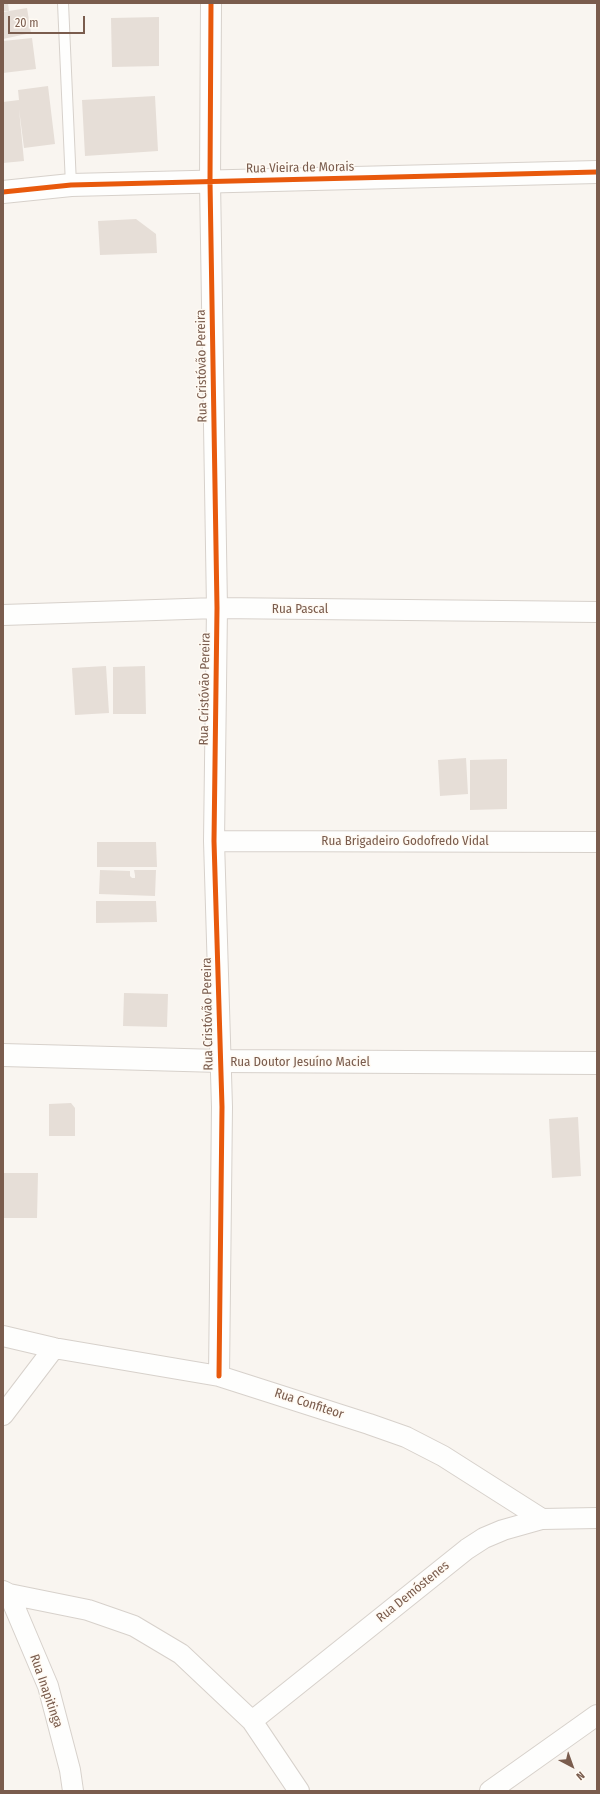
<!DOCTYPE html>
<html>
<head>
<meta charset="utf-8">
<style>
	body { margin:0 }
	#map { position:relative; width:600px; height:1794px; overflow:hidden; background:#f9f5f0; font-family:"Fira Sans Condensed",sans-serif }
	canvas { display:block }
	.frame { position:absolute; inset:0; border:4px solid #7a5c4d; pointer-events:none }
	.north { position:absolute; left:552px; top:1746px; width:40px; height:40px; -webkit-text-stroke:3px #fffaf3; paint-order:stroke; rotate:139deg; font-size:11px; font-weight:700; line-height:16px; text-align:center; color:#7a5c4d }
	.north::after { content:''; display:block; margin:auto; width:14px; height:18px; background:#7a5c4d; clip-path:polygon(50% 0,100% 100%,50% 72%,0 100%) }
	.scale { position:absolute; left:8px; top:16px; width:77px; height:18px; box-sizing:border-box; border:2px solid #7a5c4d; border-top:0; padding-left:5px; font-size:12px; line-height:14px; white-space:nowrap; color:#7a5c4d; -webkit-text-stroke:3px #fffaf3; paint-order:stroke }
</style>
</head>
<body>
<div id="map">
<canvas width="600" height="1794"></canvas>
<div class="frame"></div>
<div class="north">N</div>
<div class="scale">20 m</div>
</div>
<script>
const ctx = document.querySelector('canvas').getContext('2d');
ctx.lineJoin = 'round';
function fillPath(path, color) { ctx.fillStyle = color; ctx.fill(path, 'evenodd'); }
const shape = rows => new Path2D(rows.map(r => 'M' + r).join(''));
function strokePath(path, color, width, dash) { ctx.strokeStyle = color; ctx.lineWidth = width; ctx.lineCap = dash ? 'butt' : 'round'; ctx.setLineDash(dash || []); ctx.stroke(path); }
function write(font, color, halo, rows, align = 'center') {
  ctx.font = font + ' "Fira Sans Condensed",sans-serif'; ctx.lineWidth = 3; ctx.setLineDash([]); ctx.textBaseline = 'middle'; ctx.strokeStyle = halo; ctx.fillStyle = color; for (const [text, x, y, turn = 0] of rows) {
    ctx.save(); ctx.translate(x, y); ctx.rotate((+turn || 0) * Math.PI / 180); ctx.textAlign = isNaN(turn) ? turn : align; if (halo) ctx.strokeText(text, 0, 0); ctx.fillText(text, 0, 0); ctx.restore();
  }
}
fillPath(shape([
	[3,3,8,3,9,11,3,11],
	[27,8,31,33,3,39,3,12],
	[159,17,159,66,112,67,111,18],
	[32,38,36,69,3,73,3,41],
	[48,86,55,144,24,148,19,109,24,161,3,163,3,102,19,100,18,90],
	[155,96,158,151,85,156,82,100],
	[136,219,156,234,157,253,100,255,98,221],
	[106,666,109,713,75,715,72,668],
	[145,666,146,714,113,714,113,667],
	[466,758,468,794,440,796,438,760],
	[507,759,507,809,470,810,470,760],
	[97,842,156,842,157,867,97,867],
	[100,870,130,871,130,876,132,878,135,878,135,875,134,870,156,870,155,896,99,894],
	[96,901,156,901,157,922,96,923],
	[124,993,168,994,167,1027,123,1026],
	[71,1103,75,1108,75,1136,49,1136,49,1104],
	[578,1117,581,1176,552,1178,549,1119],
	[3,1173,38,1173,37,1218,3,1218]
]), '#e6ded7');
const service = shape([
	[63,3,71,185]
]);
const minor = shape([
	[211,3,210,181,217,608,214,841,222,1107,219,1376],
	[3,615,217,608,597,612],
	[214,841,597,842],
	[3,1336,54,1348,219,1376,369,1424,406,1437,443,1456,542,1519],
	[3,1415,54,1348],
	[3,1591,9,1594,88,1610,134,1626,181,1654,252,1721,299,1791],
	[9,1594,48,1686,70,1770,73,1791],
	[252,1721,467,1549,484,1538,503,1530,542,1519,597,1518],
	[490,1791,597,1715]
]);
const tertiary = shape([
	[3,192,71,185,597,172],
	[3,1055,220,1061,597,1063]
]);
strokePath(service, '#d7d1cb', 12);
strokePath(minor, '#d7d1cb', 22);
strokePath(tertiary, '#d7d1cb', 24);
strokePath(service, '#fefefd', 10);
strokePath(minor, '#fefefd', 20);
strokePath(tertiary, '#fefefd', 22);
strokePath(shape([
	[211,3,210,181,217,608,214,841,222,1107,219,1376],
	[3,192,71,185,597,172]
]), '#e8590c', 5);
write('13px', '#7a5c4d', '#fffaf3', [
	["Rua Vieira de Morais",300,168,-1],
	["Rua Cristóvão Pereira",202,366,-91],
	["Rua Pascal",300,609],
	["Rua Cristóvão Pereira",205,689,-89],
	["Rua Brigadeiro Godofredo Vidal",405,841],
	["Rua Cristóvão Pereira",208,1014,-91],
	["Rua Doutor Jesuíno Maciel",300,1062],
	["Rua Confiteor",309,1404,18],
	["Rua Demóstenes",413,1592,-39],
	["Rua Inapitinga",46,1691,71]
]);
</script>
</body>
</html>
